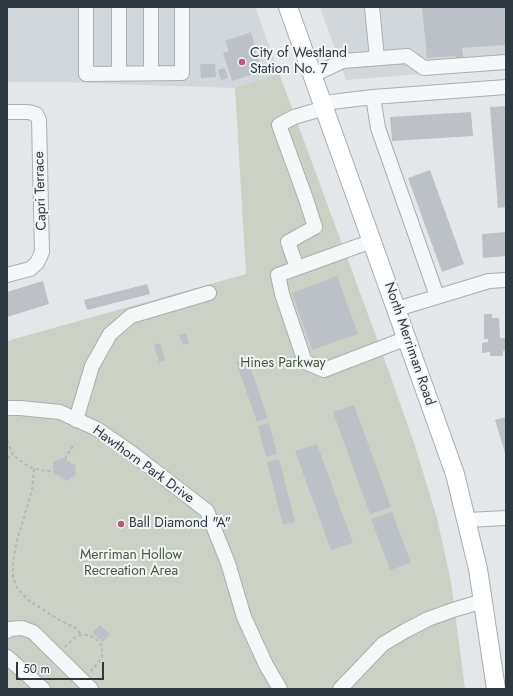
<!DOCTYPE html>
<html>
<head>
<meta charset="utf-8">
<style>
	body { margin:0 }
	#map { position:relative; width:513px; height:696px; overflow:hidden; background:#e3e7e9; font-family:Jost,sans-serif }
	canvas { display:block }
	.frame { position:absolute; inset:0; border:8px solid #2d3840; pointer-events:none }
	.scale { position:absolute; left:16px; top:662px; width:88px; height:18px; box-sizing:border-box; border:2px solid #2d3840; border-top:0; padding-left:5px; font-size:12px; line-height:14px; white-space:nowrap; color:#2d3840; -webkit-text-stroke:3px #f2f5f7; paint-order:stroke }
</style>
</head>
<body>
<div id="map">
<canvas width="513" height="696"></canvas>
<div class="frame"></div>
<div class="scale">50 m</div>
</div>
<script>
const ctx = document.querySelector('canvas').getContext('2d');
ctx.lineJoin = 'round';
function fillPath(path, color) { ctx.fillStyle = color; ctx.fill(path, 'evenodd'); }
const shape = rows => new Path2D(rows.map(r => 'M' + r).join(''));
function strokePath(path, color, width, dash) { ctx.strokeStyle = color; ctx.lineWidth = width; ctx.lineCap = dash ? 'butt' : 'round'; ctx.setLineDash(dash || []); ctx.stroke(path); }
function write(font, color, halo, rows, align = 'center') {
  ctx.font = font + ' Jost,sans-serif'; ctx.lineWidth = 4; ctx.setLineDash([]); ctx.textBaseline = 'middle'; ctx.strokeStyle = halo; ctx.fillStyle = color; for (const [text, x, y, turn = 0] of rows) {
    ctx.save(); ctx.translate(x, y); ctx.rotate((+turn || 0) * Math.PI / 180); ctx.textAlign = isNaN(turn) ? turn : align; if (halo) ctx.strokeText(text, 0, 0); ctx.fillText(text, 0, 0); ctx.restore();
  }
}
fillPath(shape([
	[7,7,255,7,279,73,235,88,59,82,7,82],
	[320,7,506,7,506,67,346,80]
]), '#d1d7db');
fillPath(shape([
	[279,73,383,355,414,443,437,518,451,582,465,689,7,689,7,341,246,274,235,88]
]), '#cbd2c5');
fillPath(shape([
	[422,7,506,7,506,45,462,48,464,62,456,63,456,56,427,58],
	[251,32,255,46,254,47,262,71,232,81,223,53,229,51,225,41],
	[200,64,215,64,216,77,201,78],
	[225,68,228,78,221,80,218,70],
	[506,106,506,207,498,208,490,107],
	[471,112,473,136,392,141,390,117],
	[430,170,464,264,442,272,408,178],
	[506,232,506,256,483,258,482,234],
	[337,276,358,334,312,350,292,293],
	[43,281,49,304,7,317,7,292],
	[147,284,150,294,87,310,84,300],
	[484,314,492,314,492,318,499,318,500,338,506,338,506,351,503,351,503,356,490,356,490,352,482,353,482,343,488,342,488,339,484,339],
	[186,333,189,343,183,345,179,335],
	[160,343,165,360,159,362,154,345],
	[247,358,268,418,257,422,236,362],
	[354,405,391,507,370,514,333,412],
	[506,417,506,456,495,420],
	[269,423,277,454,266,457,258,426],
	[317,444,353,543,331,550,295,451],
	[63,458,75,465,76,475,67,481,54,473,53,462],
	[279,459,295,522,283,525,267,462],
	[392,512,411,563,390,570,371,519],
	[100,625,110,634,103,642,92,633]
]), '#bbc1c6');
const minor = shape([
	[86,7,86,74,182,73,182,7],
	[119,7,119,74],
	[151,7,151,73],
	[372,7,377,58],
	[313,75,343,61,407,56,424,68,506,62],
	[373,97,506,87],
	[323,103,373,97,378,128,437,296],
	[7,112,28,112,36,114,39,120,42,252,37,263,30,269,7,275],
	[372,241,278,275,282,294,305,362,324,370,407,338],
	[297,268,288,242,315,227,306,199,279,125,294,117,325,108],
	[397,309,489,281,506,280],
	[7,408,20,408,60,412,97,429,133,454,207,511,228,563,244,617,266,665,280,689],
	[76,420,92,366,110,334,131,316,209,293],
	[467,520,506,518],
	[7,631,9,629,22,628,33,632,91,689],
	[7,657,43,689],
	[340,689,383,644,405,631,428,619,453,610,483,601]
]);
const major = shape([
	[288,7,455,474,478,569,496,689]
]);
strokePath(minor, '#a9afb3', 16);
strokePath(major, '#a4aeb4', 20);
strokePath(shape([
	[7,441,13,455,29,467,45,471,54,471],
	[7,458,13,455],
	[65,459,74,444],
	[34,469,32,490,16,544,13,563,13,577,17,588,28,600,58,619,77,629,81,635],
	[65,647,74,638,81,635,89,635,97,640,102,646,102,657,98,663,91,671]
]), '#b1b6b9', 2, [3, 3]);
strokePath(minor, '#f5f7f8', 14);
strokePath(major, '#fff', 18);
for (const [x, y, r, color] of [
	[242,62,4,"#bf577e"],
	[121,524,4,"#bf577e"]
]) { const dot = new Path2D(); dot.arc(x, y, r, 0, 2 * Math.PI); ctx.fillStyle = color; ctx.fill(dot); strokePath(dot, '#f2f5f7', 1.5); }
write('14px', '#2d3840', '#f2f5f7', [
	["City of Westland",250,54],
	["Station No. 7",250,70],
	["Ball Diamond \"A\"",129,524]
], 'left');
write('14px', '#2d3840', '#f2f5f7', [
	["Capri Terrace",41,191,-92],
	["North Merriman Road",409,344,71],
	["Hawthorn Park Drive",143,465,36]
]);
write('14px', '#485a3c', '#f2f5f7', [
	["Hines Parkway",283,364],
	["Merriman Hollow",131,556],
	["Recreation Area",131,572]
]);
</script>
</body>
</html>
